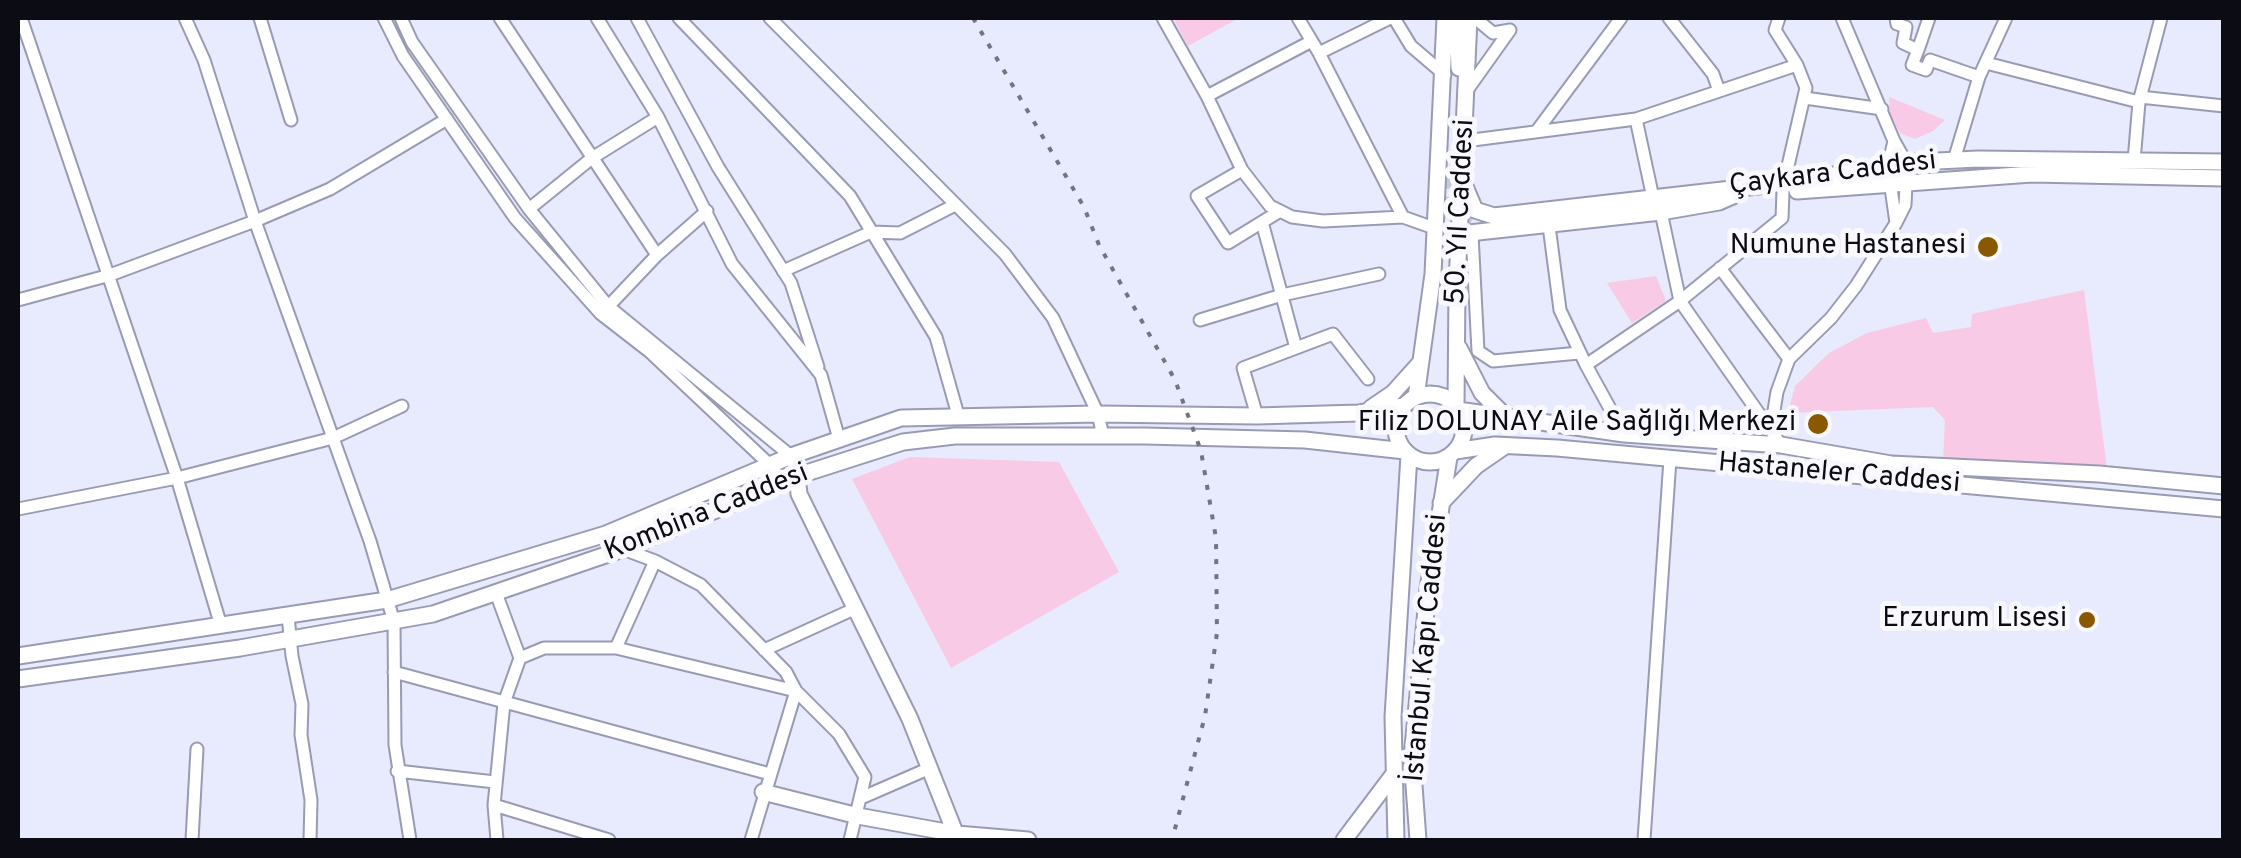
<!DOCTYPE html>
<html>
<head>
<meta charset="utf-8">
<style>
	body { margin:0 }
	#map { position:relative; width:2241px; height:858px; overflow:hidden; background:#e8eafe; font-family:Overpass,sans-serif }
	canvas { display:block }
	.frame { position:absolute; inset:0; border:20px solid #0b0c14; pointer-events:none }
</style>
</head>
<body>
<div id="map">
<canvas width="2241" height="858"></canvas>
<div class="frame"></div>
</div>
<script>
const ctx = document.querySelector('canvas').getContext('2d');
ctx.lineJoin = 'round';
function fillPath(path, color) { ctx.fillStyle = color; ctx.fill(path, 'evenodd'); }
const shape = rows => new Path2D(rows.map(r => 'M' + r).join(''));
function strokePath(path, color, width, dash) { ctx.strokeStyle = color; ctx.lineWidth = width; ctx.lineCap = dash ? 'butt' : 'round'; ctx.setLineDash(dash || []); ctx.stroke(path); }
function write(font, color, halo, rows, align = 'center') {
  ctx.font = font + ' Overpass,sans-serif'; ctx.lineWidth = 10; ctx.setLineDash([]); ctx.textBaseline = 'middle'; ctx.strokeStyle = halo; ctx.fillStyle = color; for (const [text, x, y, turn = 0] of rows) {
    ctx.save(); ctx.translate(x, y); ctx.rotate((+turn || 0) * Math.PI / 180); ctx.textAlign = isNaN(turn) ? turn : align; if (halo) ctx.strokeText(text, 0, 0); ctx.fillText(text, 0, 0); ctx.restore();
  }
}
fillPath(shape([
	[1173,18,1239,18,1188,46],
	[1889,97,1945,120,1933,131,1915,139,1900,133,1890,115],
	[1656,276,1666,301,1632,323,1607,283],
	[2084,290,2107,469,1943,462,1945,420,1933,407,1788,413,1795,386,1829,353,1867,333,1926,318,1933,333,1971,327,1972,314],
	[910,457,1059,462,1119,572,951,668,852,479]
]), '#f8cae6');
strokePath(shape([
	[1454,174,1453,212,1458,220,1485,225]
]), '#c7c9db', 15, [15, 8]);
const minor = shape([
	[21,18,177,478,221,626],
	[185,18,204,60,255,221,370,541,394,622,395,745,410,840],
	[260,18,291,120],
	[384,18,403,56,515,218,601,314,650,352,770,465,785,485],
	[401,18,412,42,529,209,608,306,791,456,797,476],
	[500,18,657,255],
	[597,18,658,117,732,264,821,375,839,439],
	[637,18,718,167,791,283,818,367],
	[679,18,850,196,936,337,958,415],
	[770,18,1005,254,1053,318,1098,414,1103,436],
	[1163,18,1207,96,1242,170,1270,206,1292,217,1323,221,1403,217,1434,228],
	[1298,18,1319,53,1403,217],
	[1394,18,1411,46,1445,75],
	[1669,18,1713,74,1718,88],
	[1779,18,1775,30,1797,65,1806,88,1784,183],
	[1842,18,1894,141],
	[1896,18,1897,24,1906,27,1903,43,1918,50,1912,65,1926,70,1930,60,1979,77],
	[1918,50,1929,18],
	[1319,53,1390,18],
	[1986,63,2139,102],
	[1468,89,1510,30,1493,33,1475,18],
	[1207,96,1310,42],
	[2140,97,2224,106],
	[1805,98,1882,109],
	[1636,119,1653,198],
	[1536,132,1621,18],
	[1465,141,1636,119,1797,65],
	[1954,160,1979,77,2006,18],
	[2134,161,2139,102,2161,18],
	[1242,170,1197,196,1228,243,1280,211],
	[529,209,592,158,658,117],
	[1661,212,1680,301,1781,445],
	[1262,222,1296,348],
	[1549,226,1560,310,1586,365,1624,434],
	[1472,234,1478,351,1493,361,1579,353],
	[1720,268,1789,359],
	[783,271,871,232,900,233,953,206],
	[18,300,110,275,255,221,330,189,447,119],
	[604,311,657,255,707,211],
	[1200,320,1282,295,1379,274],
	[1586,365,1680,301,1782,218,1783,192],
	[1257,416,1243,368,1333,334,1368,379],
	[1771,429,1777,392,1789,359,1831,318,1856,286,1896,223,1905,205,1907,164,1894,141,1888,167,1896,223],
	[18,509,177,478,333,438,402,406],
	[623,549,655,561,701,585,786,672,796,691,751,840],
	[496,593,520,658],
	[288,616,292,656,302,704,301,735,311,800,310,840],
	[616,648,655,561],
	[764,650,854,609],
	[394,672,770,774],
	[397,771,495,782],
	[861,798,930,768],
	[494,805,609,840],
	[192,840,197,749],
	[497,840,494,805,504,703,520,658,544,648,616,648,796,691,839,734,865,777,850,840],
	[1644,840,1670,459]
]);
const major = shape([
	[1457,18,1459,68],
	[1463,182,1475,210,1494,216,1784,183,1917,162,1978,159,2224,162],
	[1797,191,2032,174,2224,178],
	[1460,234,1661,212,1719,202,1735,195],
	[1459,348,1482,393,1507,418],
	'1396 428a34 34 0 1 1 68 0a34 34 0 1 1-68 0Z',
	[1416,397,1433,274,1445,18],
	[1456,406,1457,284,1469,18],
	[1371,408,1393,393,1420,363],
	[1458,410,1624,434,1781,445,1891,464,2099,474,2224,486],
	[1455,451,1495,445,1557,448,2224,509],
	[797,476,799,494,910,719,958,840],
	[1441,503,1476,466,1505,446],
	[18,656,387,600,606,534,791,456,901,418,1098,414,1257,416,1359,413,1404,406],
	[18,679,240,648,433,614,623,549,797,476,903,442,955,436,1145,436,1305,440,1405,451],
	[763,792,858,816,957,834,1028,840],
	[1344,840,1393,775],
	[1396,840,1393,717,1409,455],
	[1418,840,1412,758,1428,589,1449,457]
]);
strokePath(minor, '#999bb3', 15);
strokePath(major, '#999bb3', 19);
strokePath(minor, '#fff', 11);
strokePath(major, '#fff', 15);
strokePath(shape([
	[973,18,1084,207,1099,245,1175,380,1201,451,1216,538,1217,633,1205,716,1172,840]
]), '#737482', 4, [5, 10]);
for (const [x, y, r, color] of [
	[1988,247,12,"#895800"],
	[1818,424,12,"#895800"],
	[2087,620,10,"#895800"]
]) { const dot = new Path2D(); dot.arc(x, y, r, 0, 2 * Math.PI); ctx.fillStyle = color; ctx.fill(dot); strokePath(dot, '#f8f8fd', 4); }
write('28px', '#0b0c14', '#f8f8fd', [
	["Çaykara Caddesi",1833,175,-7],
	["50. Yıl Caddesi",1462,212,-87],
	["Hastaneler Caddesi",1839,475,5],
	["Kombina Caddesi",707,514,-22],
	["İstanbul Kapı Caddesi",1428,648,-85]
]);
write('28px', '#0b0c14', '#f8f8fd', [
	["Numune Hastanesi",1966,247],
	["Filiz DOLUNAY Aile Sağlığı Merkezi",1796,424],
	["Erzurum Lisesi",2067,620]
], 'right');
</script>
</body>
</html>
